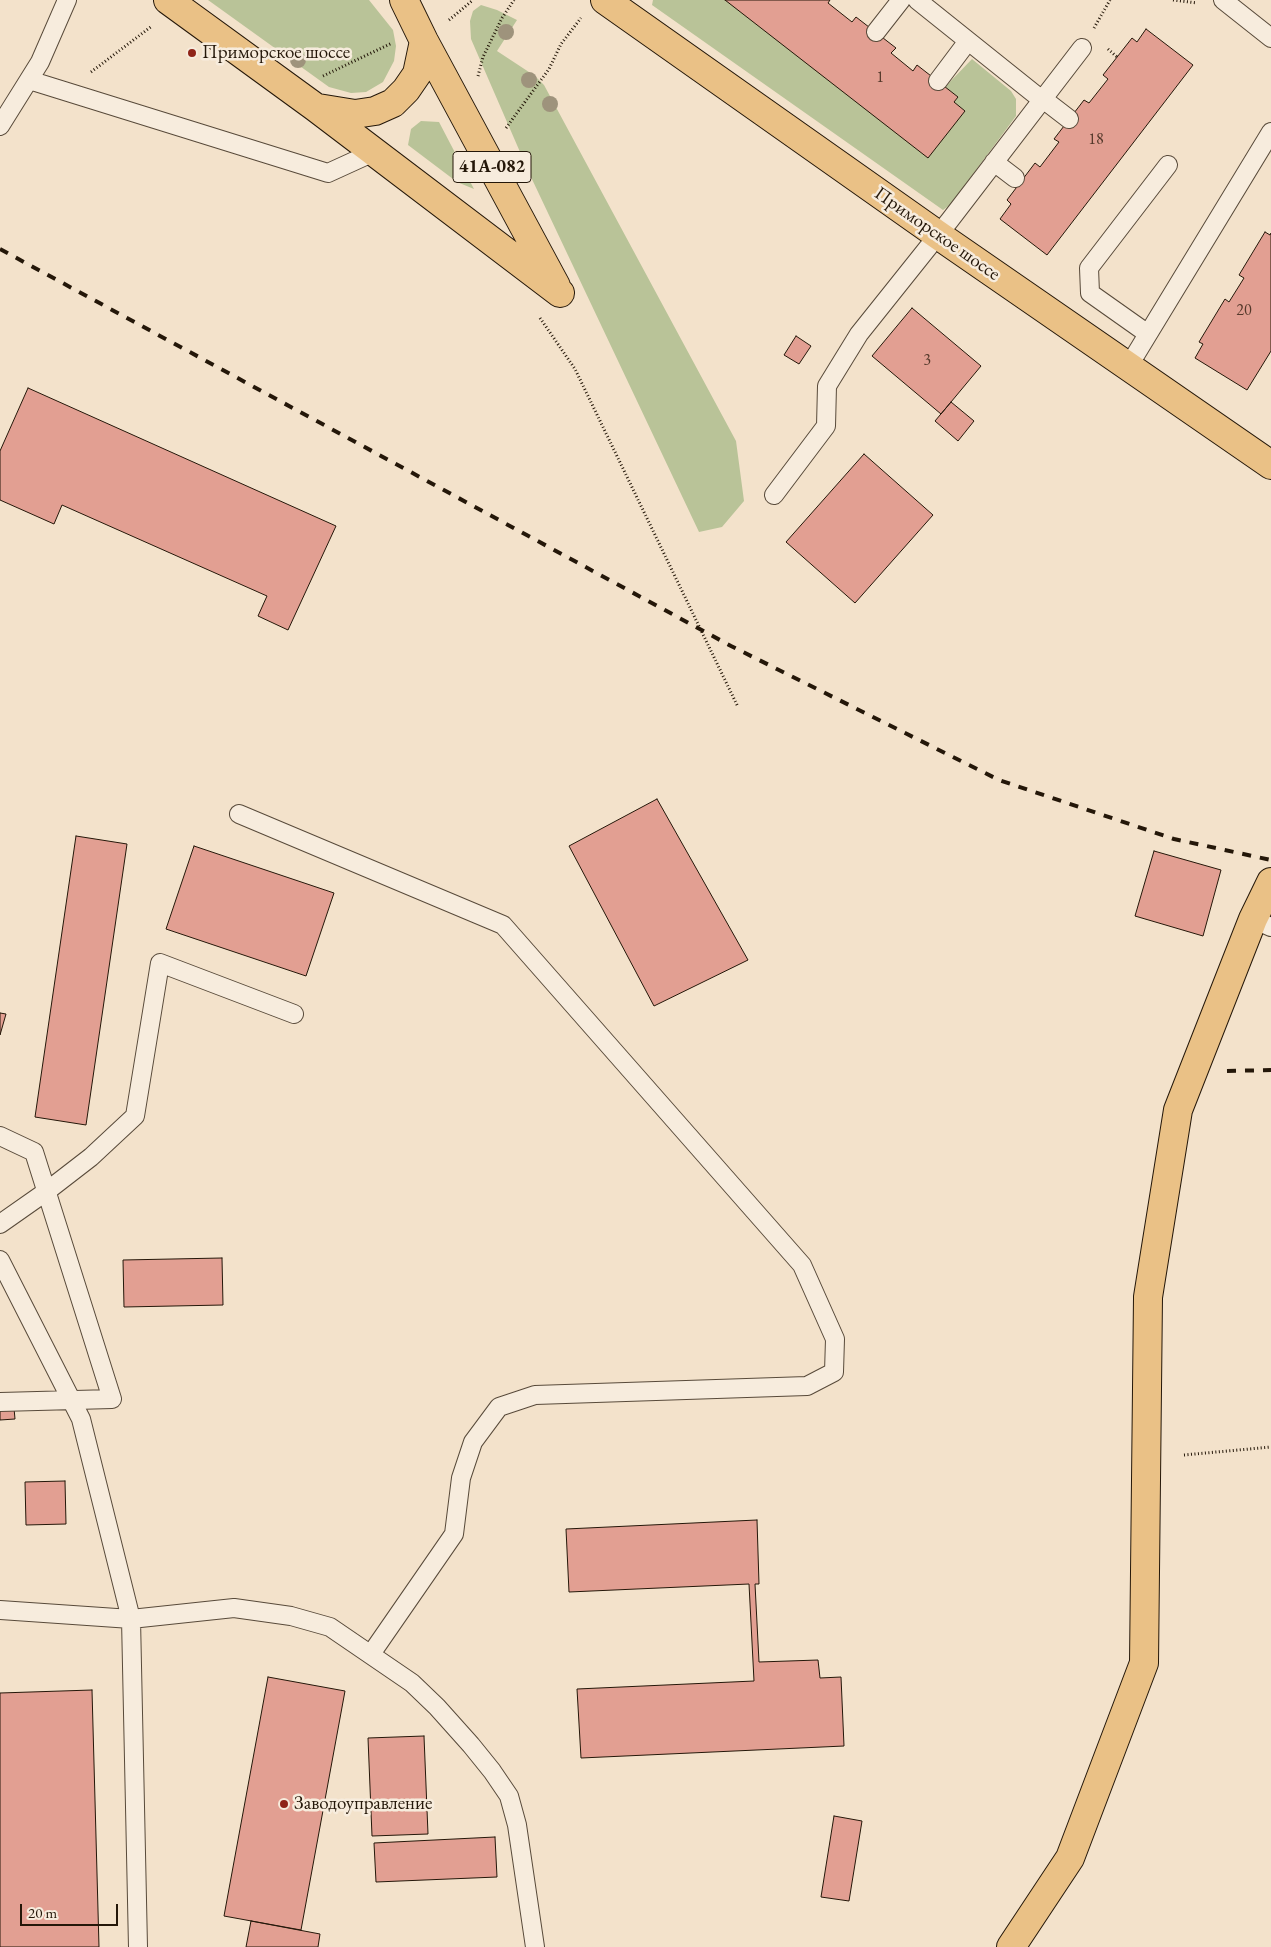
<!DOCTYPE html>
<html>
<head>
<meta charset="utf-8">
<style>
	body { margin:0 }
	#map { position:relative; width:1271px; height:1947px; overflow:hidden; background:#f3e2cb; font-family:"EB Garamond",serif }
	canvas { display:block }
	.scale { position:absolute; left:20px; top:1904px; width:98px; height:22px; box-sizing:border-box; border:2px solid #241709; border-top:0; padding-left:6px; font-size:15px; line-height:18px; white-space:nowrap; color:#241709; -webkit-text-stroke:4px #f7ecdd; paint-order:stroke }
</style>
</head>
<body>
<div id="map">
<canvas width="1271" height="1947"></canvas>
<div class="scale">20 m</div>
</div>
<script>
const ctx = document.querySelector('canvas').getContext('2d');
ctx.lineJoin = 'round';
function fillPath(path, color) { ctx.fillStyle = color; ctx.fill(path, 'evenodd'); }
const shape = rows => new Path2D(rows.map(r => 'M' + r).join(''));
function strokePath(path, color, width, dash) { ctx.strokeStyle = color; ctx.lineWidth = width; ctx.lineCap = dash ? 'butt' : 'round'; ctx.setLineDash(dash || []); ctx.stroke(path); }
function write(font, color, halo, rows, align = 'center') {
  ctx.font = font + ' "EB Garamond",serif'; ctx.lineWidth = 5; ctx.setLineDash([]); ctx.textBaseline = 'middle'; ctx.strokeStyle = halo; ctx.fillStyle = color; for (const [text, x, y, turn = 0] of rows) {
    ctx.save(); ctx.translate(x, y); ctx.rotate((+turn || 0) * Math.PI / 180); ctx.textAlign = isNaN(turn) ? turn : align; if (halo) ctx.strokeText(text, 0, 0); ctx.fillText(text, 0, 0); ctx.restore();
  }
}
fillPath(shape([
	[208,0,369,0,393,30,396,46,394,61,383,82,366,92,351,93,329,87],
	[653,0,725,0,954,102,958,97,945,87,972,59,1011,91,1016,99,1016,116,950,205,943,210,652,5],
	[481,5,497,10,517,20,497,51,535,76,544,85,736,441,744,501,722,527,699,532,530,175,471,39,470,21,473,11],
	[421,121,439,122,474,189,457,182,408,145,411,129]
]), '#b9c398');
const building = shape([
	[725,0,830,0,828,3,852,22,856,17,896,48,891,53,913,71,917,65,958,97,954,102,965,111,928,158,725,0],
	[1146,29,1193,65,1047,255,1000,219,1011,204,1007,200,1035,163,1040,167,1059,142,1054,139,1084,100,1089,103,1108,79,1103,75,1132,38,1137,42,1146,29],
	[1265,232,1270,235,1271,233,1271,351,1247,390,1195,358,1203,344,1199,342,1225,299,1229,302,1244,278,1239,275,1265,232],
	[912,308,981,366,941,414,872,356,912,308],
	[796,336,811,346,799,364,784,355,796,336],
	[28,388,336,526,288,630,258,616,267,596,62,505,54,524,0,500,0,451,28,388],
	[951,402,974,421,958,441,935,421,951,402],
	[864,454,933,515,855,603,786,542,864,454],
	[657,799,748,960,654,1006,569,846,657,799],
	[76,836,127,844,86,1125,35,1117,76,836],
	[194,846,334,893,306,976,166,929,194,846],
	[1154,851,1221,870,1203,936,1135,916,1154,851],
	[0,1013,6,1014,0,1035,0,1013],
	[222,1258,223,1305,124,1307,123,1260,222,1258],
	[14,1408,15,1419,0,1420,0,1409,14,1408],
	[65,1481,66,1524,26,1525,25,1482,65,1481],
	[757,1520,759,1584,755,1584,759,1662,818,1660,820,1678,841,1677,844,1746,581,1758,577,1689,754,1681,749,1584,569,1592,566,1529,757,1520],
	[268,1677,345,1691,301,1930,224,1916,268,1677],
	[92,1690,99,1947,0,1947,0,1693,92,1690],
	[424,1736,428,1834,372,1836,368,1738,424,1736],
	[834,1816,862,1821,849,1901,821,1897,834,1816],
	[495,1837,497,1877,376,1882,374,1843,495,1837],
	[251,1921,320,1934,318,1947,246,1947,251,1921]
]);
fillPath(building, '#e29f92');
strokePath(building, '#241709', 1);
const lane = shape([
	[917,0,1042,100],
	[1223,0,1271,38],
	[876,32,901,0],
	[29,80,328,173,374,152],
	[938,81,968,41],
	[1043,99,1069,119],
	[0,126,40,62,67,0],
	[994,162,1015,178],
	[1148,334,1090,293,1089,268,1168,165],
	[1128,367,1271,132],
	[774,495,826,426,827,386,859,334,950,220,1082,48],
	[239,814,503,925,802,1265,835,1339,834,1372,807,1386,535,1395,499,1407,473,1442,461,1478,454,1534,371,1654],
	[1253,919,1271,927],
	[0,1136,34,1152,112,1399,0,1402],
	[0,1224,47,1191,91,1157,135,1116,160,963,294,1014],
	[0,1260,81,1419,131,1619,138,1947],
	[0,1610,131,1619,234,1608,291,1616,330,1627,412,1683,437,1707,471,1745,492,1771,509,1796,517,1825,535,1947]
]);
const primary = shape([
	[168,0,315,107,560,293],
	[404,0,424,41,556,286],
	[605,0,938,235,1271,465],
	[318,108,355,114,375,111,393,103,406,90,417,74,424,41],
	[1011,1947,1070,1858,1144,1663,1148,1297,1178,1110,1253,919,1271,882]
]);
strokePath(lane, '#584a3a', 20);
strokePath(primary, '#241709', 30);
strokePath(shape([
	[1173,0,1197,3],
	[449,20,473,0],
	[1094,28,1110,0],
	[1108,49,1117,57],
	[91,72,152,26],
	[323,76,392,43],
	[478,76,483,57,502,18,514,0],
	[506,128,549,69,561,44,581,18],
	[540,318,575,369,738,707],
	[1184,1455,1271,1447]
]), '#241709', 3, [1, 2.5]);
strokePath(lane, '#f7ecdd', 18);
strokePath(primary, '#eac186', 28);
strokePath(shape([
	[0,249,731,646,999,780,1174,839,1271,860],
	[1227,1071,1271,1070]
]), '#241709', 4, [9, 9]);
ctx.fillStyle = '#9e937c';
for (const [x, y] of [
	[506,32],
	[298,60],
	[529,80],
	[550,104]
]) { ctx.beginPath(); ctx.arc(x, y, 8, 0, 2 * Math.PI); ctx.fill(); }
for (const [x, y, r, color] of [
	[192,53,5,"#8f2418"],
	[284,1804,5,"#8f2418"]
]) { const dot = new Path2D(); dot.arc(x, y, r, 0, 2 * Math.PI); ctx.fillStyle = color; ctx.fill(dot); strokePath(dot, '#f7ecdd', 2); }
write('16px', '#54392b', null, [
	["1",880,78],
	["18",1096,140],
	["20",1244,311],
	["3",927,361]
]);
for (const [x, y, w] of [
	[492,167,78]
]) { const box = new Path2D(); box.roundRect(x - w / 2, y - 15.5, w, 31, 4); ctx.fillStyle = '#f7ecdd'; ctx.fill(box); strokePath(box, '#241709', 1); }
write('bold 18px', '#241709', null, [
	["41А-082",492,167]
]);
write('19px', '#241709', '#f7ecdd', [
	["Приморское шоссе",202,53],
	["Заводоуправление",294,1804]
], 'left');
write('19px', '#241709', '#f7ecdd', [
	["Приморское шоссе",937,234,35]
]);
</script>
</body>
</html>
